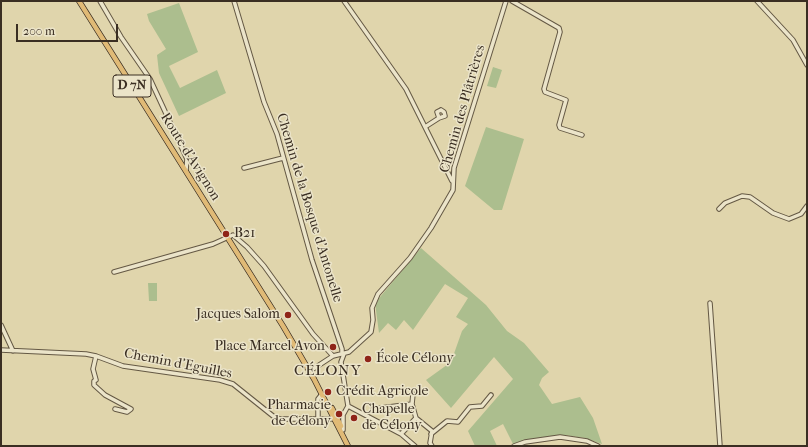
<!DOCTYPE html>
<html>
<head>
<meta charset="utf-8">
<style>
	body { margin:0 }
	#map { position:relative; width:808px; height:447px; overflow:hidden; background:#e0d5ac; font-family:"IM FELL French Canon",serif }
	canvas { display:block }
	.frame { position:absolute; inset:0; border:2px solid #3a2e22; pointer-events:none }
	.scale { position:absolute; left:16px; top:24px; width:102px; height:18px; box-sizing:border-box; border:2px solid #3a2e22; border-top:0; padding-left:5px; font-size:12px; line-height:14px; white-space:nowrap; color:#3a2e22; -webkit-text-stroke:3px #ebe4c9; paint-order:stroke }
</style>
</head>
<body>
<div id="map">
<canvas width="808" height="447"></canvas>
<div class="frame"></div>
<div class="scale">200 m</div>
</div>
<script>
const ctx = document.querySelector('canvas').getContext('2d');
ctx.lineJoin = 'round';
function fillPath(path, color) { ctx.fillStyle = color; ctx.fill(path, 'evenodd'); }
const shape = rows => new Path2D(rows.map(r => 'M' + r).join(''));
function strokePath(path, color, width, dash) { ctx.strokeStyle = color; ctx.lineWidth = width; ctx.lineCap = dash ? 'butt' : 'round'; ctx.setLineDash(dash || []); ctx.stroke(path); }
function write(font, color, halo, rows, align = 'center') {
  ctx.font = font + ' "IM FELL French Canon",serif'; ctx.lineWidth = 3; ctx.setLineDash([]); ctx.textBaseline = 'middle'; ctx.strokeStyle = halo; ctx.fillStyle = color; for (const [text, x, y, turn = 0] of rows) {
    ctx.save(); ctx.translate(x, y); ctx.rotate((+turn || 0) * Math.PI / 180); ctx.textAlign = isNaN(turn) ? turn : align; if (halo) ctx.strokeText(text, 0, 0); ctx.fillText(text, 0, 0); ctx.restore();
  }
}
fillPath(shape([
	[179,3,198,52,169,66,180,88,217,70,226,93,179,116,159,73,157,55,166,49,149,21,147,14],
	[493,67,502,70,496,88,487,86],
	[486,127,524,139,502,210,494,210,465,186],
	[421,248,486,305,507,331,524,343,549,372,542,378,539,385,552,404,580,397,593,418,602,444,585,438,564,435,525,440,513,444,503,424,490,431,497,446,475,446,468,431,513,379,494,357,451,408,426,380,451,362,462,331,468,324,456,317,468,298,445,284,413,330,404,320,396,330,388,323,379,333,375,303],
	[148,283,157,283,157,301,149,301]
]), '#acbe8e');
const minor = shape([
	[100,1,121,37,150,79,187,159,186,170],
	[234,1,264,102,277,134,312,260,342,349,342,353],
	[344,1,406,89,452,181],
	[512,1,559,28,560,32,544,89,545,92,566,100,559,125,560,128,582,135],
	[757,1,793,40,807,65],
	[441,110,444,112,445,116,439,118,437,112,441,110],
	[425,127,439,118],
	[244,168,283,158],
	[719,209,725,203,742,196,750,197,773,213,789,219,801,214,807,206],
	[114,272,213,244,233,235,247,247,264,266,313,334,333,356],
	[710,303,720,446],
	[1,325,13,351],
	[1,350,86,354,96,356,123,366,220,380,233,384,273,416,280,419,331,419,343,415],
	[96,356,93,369,96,380,94,381,94,385,105,395,131,409,127,412,115,409],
	[310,371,333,356,349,352,371,332,373,320,372,308,378,294,410,258,431,228,453,190,454,168,506,1],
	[348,406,401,434,415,446],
	[373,409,412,404],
	[318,418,318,399,322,394],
	[416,418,432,431,430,443,432,446],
	[343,430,343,415,348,406,341,362,344,354],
	[401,434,416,418,412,404,413,394],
	[431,434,447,421,458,422,470,407,482,406,491,395],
	[514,446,525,442,560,437,587,441,598,446]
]);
const major = shape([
	[79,1,283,326,314,379,348,446],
	[332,408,341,426]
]);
strokePath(minor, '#645844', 5.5);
strokePath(major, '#3a2e22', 6);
strokePath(minor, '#ebe4c9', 3.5);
strokePath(major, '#e0ba76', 4.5);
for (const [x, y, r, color] of [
	[226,234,4,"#8f2418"],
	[288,315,4,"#8f2418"],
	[333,347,4,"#8f2418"],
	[368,359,4,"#8f2418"],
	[328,392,4,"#8f2418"],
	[339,414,4,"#8f2418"],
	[354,418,4,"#8f2418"]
]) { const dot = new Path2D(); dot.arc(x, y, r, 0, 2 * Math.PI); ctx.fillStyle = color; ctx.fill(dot); strokePath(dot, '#ebe4c9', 1.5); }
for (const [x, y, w] of [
	[132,86,38]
]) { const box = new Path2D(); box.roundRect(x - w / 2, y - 11, w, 22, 3); ctx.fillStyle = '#ebe4c9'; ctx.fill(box); strokePath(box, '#3a2e22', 1); }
write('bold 13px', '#3a2e22', null, [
	["D 7N",132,86]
]);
write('14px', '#3a2e22', '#ebe4c9', [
	["Chemin des Plâtrières",463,109,-74],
	["Route d'Avignon",190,157,58],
	["Chemin de la Bosque d'Antonelle",309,208,73],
	["Chemin d'Eguilles",178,364,11]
]);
write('14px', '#3a2e22', '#ebe4c9', [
	["B21",234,234],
	["Jacques Salom",280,315,"right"],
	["Place Marcel Avon",325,347,"right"],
	["École Célony",376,359],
	["Crédit Agricole",336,392],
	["Pharmacie",331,406,"right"],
	["de Célony",331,422,"right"],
	["Chapelle",362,410],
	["de Célony",362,426]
], 'left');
ctx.letterSpacing = '1px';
write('15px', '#3a2e22', '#ebe4c9', [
	["CÉLONY",328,371]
]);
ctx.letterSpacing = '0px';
</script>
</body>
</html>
